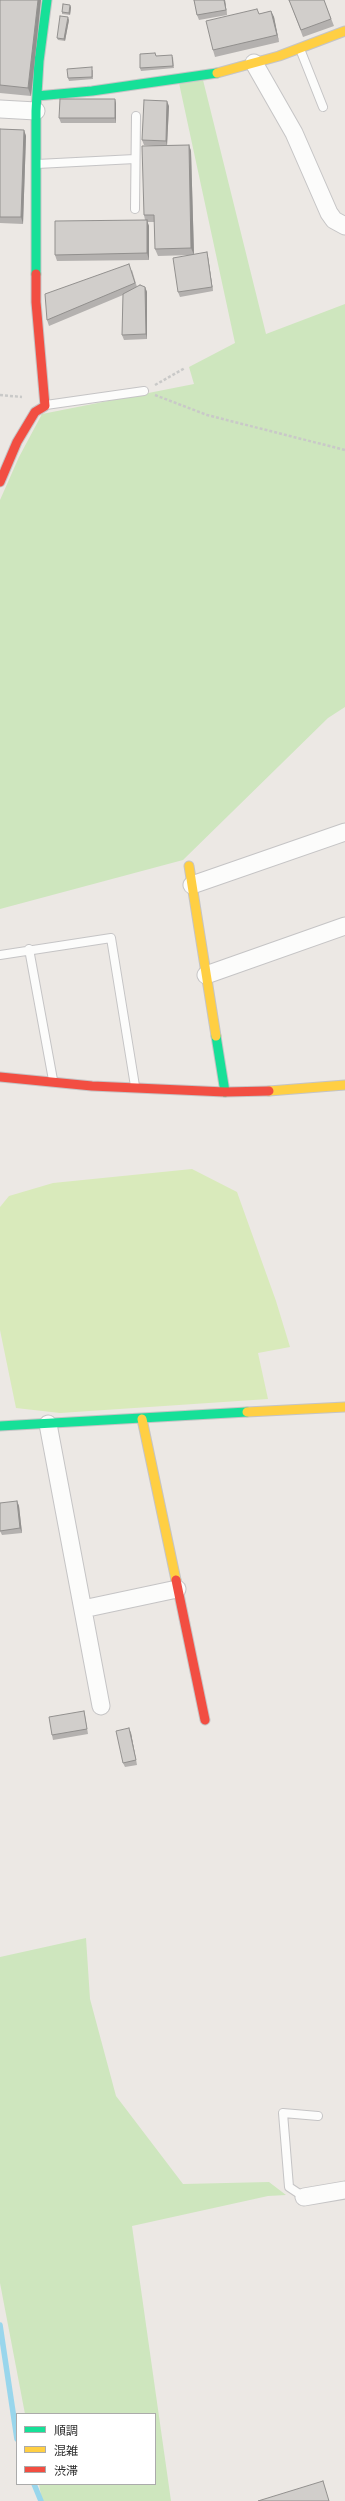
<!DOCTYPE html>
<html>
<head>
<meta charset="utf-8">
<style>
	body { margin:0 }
	#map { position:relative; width:345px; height:2501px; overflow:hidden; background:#ece8e4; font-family:Quicksand,"Noto Sans JP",sans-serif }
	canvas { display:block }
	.legend { position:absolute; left:16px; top:2413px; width:140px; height:72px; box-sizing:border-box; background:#fff; border:1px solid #ababab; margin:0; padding:5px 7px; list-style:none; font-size:12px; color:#2e2e2e }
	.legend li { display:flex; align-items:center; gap:8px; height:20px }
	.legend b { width:20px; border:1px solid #ababab }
</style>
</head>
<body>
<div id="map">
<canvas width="345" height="2501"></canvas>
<ul class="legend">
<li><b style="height:5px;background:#16e098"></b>順調</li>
<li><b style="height:5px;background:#ffcf43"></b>混雑</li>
<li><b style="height:5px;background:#f24e42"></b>渋滞</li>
</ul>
</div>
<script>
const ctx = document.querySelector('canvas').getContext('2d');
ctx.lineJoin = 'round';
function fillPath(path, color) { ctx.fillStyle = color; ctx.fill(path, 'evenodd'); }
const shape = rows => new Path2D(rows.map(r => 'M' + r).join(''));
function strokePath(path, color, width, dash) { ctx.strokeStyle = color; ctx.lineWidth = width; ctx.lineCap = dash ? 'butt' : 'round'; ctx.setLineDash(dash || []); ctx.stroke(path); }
fillPath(shape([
	[203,80,266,334,345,304,345,707,328,718,183,860,0,909,0,500,19,457,42,414,194,384,189,367,235,343,179,83],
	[86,1938,90,1999,116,2096,183,2184,269,2182,286,2195,268,2196,132,2226,171,2501,42,2501,39,2484,155,2484,155,2414,25,2414,0,2283,0,1957]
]), '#cee6be');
fillPath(shape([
	[192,1169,237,1192,276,1301,290,1347,258,1353,268,1399,60,1413,16,1408,0,1330,0,1207,9,1196,53,1183]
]), '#d9eabb');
strokePath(shape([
	[0,2325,17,2439],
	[34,2484,41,2501]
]), '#99d6ec', 5.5);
const lane = shape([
	[300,49,323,107],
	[37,164,135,159],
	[135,209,136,116],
	[46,405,144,391],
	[29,949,53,1080],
	[0,955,111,938,135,1086],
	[304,2197,289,2187,283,2113,318,2116]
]);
const street = shape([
	[254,63,294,133,329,213,334,220,345,226],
	[0,109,36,111],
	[192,885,345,832],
	[206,975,345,926],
	[48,1424,101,1706],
	[83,1609,177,1589],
	[304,2197,345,2190]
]);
const fast = shape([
	[37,96,92,91,217,73],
	[36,274,36,111,39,61,47,0],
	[216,1036,225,1092],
	[0,1426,247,1412]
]);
const slow = shape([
	[217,73,279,56,345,31],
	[189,866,216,1036],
	[269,1091,345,1085],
	[247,1412,345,1407],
	[142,1419,176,1580]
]);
const jam = shape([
	[0,482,17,442,35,412,45,406,36,302,36,274],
	[0,1077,92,1086,225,1092,269,1091],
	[176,1580,205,1720]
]);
strokePath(lane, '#c5c4c5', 10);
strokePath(street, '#c5c4c5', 19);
strokePath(fast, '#c5c4c5', 11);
strokePath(slow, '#c5c4c5', 11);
strokePath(jam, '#c5c4c5', 11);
strokePath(shape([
	[155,385,185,368],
	[0,395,22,397],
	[155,395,207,415,345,450]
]), '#c9c9c8', 2.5, [3, 2]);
strokePath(lane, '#fcfcfb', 8);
strokePath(street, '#fcfcfb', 17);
strokePath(fast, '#16e098', 9);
strokePath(slow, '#ffcf43', 9);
strokePath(jam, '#f24e42', 9);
fillPath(shape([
	[0,0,41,0,31,96,0,93],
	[194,0,225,0,227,15,199,20,197,15],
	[289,0,324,0,334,26,303,37],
	[71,7,70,15,62,14,62,12],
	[271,11,274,17,279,42,215,57,213,50,259,14],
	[69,20,65,41,58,40,57,38],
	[156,56,173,57,174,68,141,71,140,68],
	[93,70,93,79,69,81,68,78],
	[115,99,116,104,116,123,61,123,59,118],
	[169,106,167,145,189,145,191,151,194,254,208,257,213,291,180,297,178,292,191,255,158,256,155,249,155,222,147,222,149,226,149,260,57,261,55,255,145,220,144,215,155,146,144,145,142,140],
	[0,129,24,130,26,136,23,224,0,223],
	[132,270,137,287,145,287,147,292,147,339,124,340,122,335,123,295,49,326,47,320],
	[17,1501,19,1506,22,1533,2,1535,0,1531],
	[84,1711,85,1715,88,1734,53,1740,52,1735],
	[131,1733,137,1765,125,1767,123,1763]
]), '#b4b1af');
fillPath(shape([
	[38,0,41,0,31,96,28,88],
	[224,0,225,0,227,15],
	[70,5,71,7,70,15,69,13],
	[271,11,274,17,279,42,277,35],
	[68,17,69,20,65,41,64,39],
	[115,99,116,104,116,123,115,118],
	[167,101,169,106,167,146,166,141],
	[24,130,26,136,23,224,21,217],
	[189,145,191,151,194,255,191,248],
	[147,220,149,226,149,260,147,253],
	[207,252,208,257,213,291,212,287],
	[145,287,147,292,147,339,146,334],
	[17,1501,19,1506,22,1533,20,1528],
	[129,1728,131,1733,137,1765,136,1760]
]), '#92908e');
const building = shape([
	[0,0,38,0,28,88,0,85,0,0],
	[194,0,224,0,226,10,197,15,194,0],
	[289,0,324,0,331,19,301,30,289,0],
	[63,4,70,5,69,13,62,12,63,4],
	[257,9,259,14,271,11,277,35,213,50,206,21,257,9],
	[60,16,68,17,64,39,57,38,60,16],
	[155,53,156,56,172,55,173,66,140,68,140,54,155,53],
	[92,67,92,77,68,78,67,69,92,67],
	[60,99,115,99,115,118,59,118,60,99],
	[144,100,167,101,166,141,142,140,144,100],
	[0,129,24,130,21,217,0,217,0,129],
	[189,145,191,248,155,249,154,215,144,215,142,146,189,145],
	[147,220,147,253,55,255,55,221,147,220],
	[207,252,212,287,178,292,173,258,207,252],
	[129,264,135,283,47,320,45,294,129,264],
	[140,285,145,287,146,334,122,335,123,294,140,285],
	[17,1501,20,1528,0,1531,0,1503,17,1501],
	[84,1711,87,1729,52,1735,49,1717,84,1711],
	[129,1728,136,1760,123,1763,116,1731,129,1728],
	[323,2481,329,2501,258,2501,323,2481]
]);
fillPath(building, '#d1cecb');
strokePath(building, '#92908e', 1);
</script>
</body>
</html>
